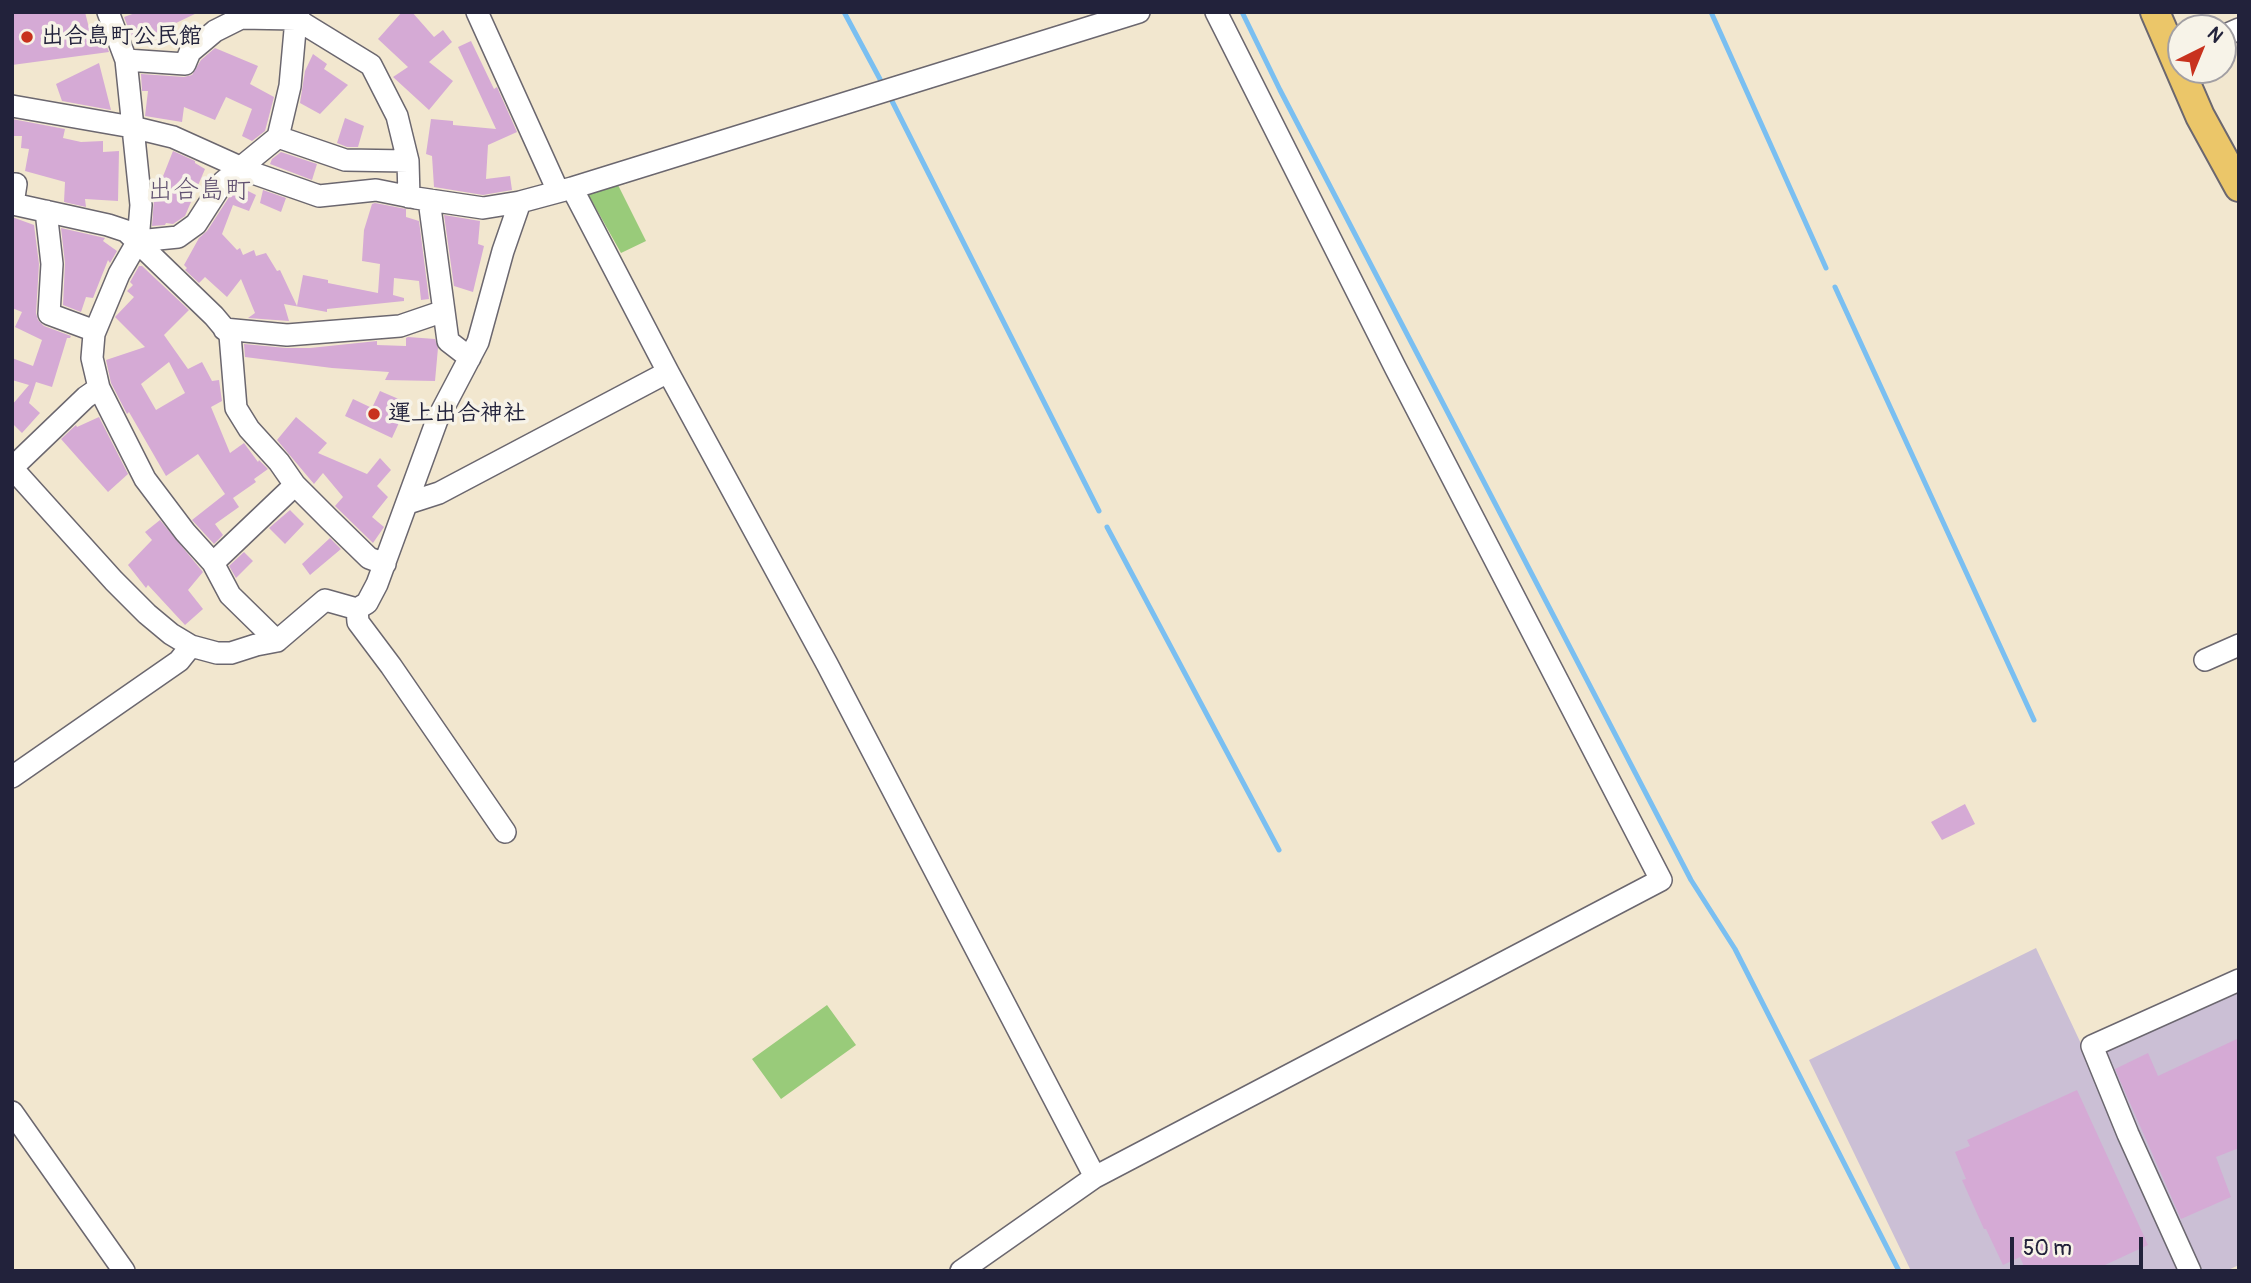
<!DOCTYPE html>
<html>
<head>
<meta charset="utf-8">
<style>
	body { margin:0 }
	#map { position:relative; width:2251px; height:1283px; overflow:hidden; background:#f2e7cf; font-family:Pangolin,sans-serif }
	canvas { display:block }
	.frame { position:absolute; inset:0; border:14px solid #22223b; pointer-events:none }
	.north { position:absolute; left:2167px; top:14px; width:70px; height:70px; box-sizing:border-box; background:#f7f3e8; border:2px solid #a29fa3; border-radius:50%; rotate:43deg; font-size:19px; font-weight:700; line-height:28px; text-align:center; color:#22223b }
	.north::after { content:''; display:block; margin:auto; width:24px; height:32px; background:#c8321e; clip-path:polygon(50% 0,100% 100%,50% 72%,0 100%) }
	.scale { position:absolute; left:2010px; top:1237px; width:133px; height:32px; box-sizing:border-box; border:4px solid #22223b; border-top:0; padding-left:9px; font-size:21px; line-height:24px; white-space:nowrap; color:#22223b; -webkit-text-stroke:5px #f7f3e8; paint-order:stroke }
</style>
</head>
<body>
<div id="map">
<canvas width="2251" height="1283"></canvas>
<div class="frame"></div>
<div class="north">N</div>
<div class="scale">50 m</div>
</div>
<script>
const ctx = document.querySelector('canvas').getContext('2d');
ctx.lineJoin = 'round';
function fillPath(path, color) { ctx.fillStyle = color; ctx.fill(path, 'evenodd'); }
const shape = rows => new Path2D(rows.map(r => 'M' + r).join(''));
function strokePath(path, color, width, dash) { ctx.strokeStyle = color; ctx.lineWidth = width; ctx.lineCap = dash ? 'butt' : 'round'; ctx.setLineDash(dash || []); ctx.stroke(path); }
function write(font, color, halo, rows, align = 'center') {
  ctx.font = font + ' Pangolin,"Klee One",sans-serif'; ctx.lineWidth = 7; ctx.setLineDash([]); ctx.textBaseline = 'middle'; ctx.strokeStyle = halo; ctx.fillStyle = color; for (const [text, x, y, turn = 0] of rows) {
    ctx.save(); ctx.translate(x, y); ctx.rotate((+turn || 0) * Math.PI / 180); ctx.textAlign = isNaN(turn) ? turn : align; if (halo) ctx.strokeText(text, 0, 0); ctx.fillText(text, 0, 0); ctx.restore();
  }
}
fillPath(shape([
	[2036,948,2084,1050,2239,982,2239,1265,2226,1271,1911,1271,1809,1060]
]), '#cbbfd5');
fillPath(shape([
	[616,181,646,241,621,253,588,194],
	[827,1005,856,1045,781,1099,752,1059]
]), '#99cb7a');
strokePath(shape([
	[844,12,881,81],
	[1242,12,1280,90,1691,880,1735,949,1899,1271],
	[1711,12,1826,268],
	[892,101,1099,511],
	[1835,287,2034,720],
	[1107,527,1279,850]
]), '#7abff1', 5);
fillPath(shape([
	[12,12,85,12,92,40,103,37,109,52,12,65],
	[138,12,199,12,176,23,176,34,135,45,124,17],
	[402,12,412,12,434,37,443,30,452,42,429,62,453,81,429,110,393,77,408,67,378,39],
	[471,41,494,89,497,87,517,132,488,145,486,179,510,176,512,190,483,195,434,187,432,156,426,154,431,119,453,121,453,125,496,129,458,47],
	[215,48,258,66,250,84,274,97,265,131,252,141,242,136,252,109,226,97,215,120,184,107,182,122,145,116,148,91,142,91,141,74,184,77,192,75,201,60],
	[313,54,327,64,324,69,348,85,320,114,300,103,305,71],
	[99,63,111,110,62,101,56,84],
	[345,118,364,126,358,147,347,147,337,143],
	[12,119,65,129,63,138,81,142,103,141,103,152,119,151,118,201,85,199,86,207,64,202,65,182,25,171,29,149,21,148,22,136,12,136],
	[173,151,195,161,195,163,205,169,185,216,173,224,166,223,165,225,152,226,154,199],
	[281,152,317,164,312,180,270,164,272,159],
	[241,184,240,187,256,195,249,211,233,205,222,234,237,250,240,248,243,255,254,250,256,256,266,253,277,271,280,270,297,306,303,275,328,280,328,283,378,293,380,264,362,261,364,230,372,204,375,203,406,209,406,217,419,221,429,299,421,300,419,281,394,278,393,295,404,298,404,301,327,309,327,312,284,304,289,321,248,318,255,313,241,279,227,297,205,277,199,283,185,270,187,268,184,265,199,238,207,231,233,191],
	[263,190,286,198,281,212,260,203],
	[444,215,480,221,478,244,484,246,473,292,454,286],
	[12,217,34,225,39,264,36,313,38,320,44,326,71,336,70,338,67,338,52,387,36,382,29,403,40,413,22,433,12,423,12,405,29,385,12,380,12,358,33,366,42,340,15,327,22,312,12,308],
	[61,228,105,238,103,241,117,251,110,263,108,260,93,298,86,297,81,312,63,305,65,263],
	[139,266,142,266,189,310,164,335,188,369,202,362,212,381,219,380,222,401,211,407,230,453,244,443,258,462,259,460,268,469,254,479,256,482,233,498,239,507,215,524,223,535,214,544,192,520,225,494,198,454,166,476,129,412,127,414,111,383,106,360,145,347,115,317,134,297,127,291,133,285,130,282],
	[169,362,185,393,156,410,141,384],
	[408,337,435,339,438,348,435,381,385,380,389,372,332,368,245,357,244,344,286,348,310,348,377,341,377,345,406,346,406,338],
	[380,391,408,403,392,438,345,416,353,399,372,408],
	[99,417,128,474,108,492,61,439,76,425,77,427],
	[296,417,327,443,318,453,367,474,380,458,391,470,377,486,388,497,372,517,384,527,373,543,335,506,343,497,323,473,314,484,277,440],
	[290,510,304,524,285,544,269,528],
	[160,520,203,572,188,590,203,609,185,625,148,585,146,588,128,565,152,540,145,532],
	[330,538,341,549,310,575,302,564],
	[244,552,253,561,236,578,229,566],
	[1965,804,1975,824,1942,840,1931,822],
	[2239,1038,2239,1148,2216,1157,2231,1197,2181,1219,2115,1069,2148,1053,2158,1076],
	[2077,1090,2148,1245,2092,1271,2026,1271,2020,1257,2003,1265,1986,1229,1984,1229,1962,1180,1966,1179,1955,1152,1970,1146,1967,1140]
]), '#d5aad5');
const minor = shape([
	[108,12,126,60,141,205,138,241,119,274,94,334,92,358,96,375,99,388,145,479,185,532,213,563,230,595,277,641],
	[477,12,558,191],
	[2223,36,2239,29],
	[126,60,185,64,190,52,215,31,241,18,296,19,371,65,397,116,408,161,409,197],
	[12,106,132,127,173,137,253,173,319,196,376,190,416,198,483,208,520,202,572,188,1139,12],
	[278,137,345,160,408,161],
	[12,184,16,184,13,204,108,225,126,231,214,316,230,335,236,408,249,429,279,462,295,485,329,519,369,558,385,564],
	[572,188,668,372,827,664,1095,1177],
	[429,200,448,341,470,358],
	[46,211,52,264,49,314,95,331],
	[138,241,178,237,196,224,223,182,278,137,290,86,296,19,299,12],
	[224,329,287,335,400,326,444,311],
	[12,468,114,581,147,614,171,634,191,646,217,653,231,653,256,645,277,641,325,600,357,609,367,603,377,584,437,420,478,342,503,251,520,202],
	[12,468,86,397,99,388],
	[408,503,439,493,668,372],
	[213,563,295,485],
	[357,609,358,622,391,666,505,832],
	[2205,660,2239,645],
	[12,777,179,661,191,646],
	[12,1112,124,1271],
	[961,1271,1095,1177,1661,880,1396,369,1216,12],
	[2190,1271,2128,1134,2092,1046,2239,980]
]);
const major = shape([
	[2155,12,2200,116,2239,187]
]);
strokePath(minor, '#6b676f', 24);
strokePath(major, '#6b676f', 32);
strokePath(minor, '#fff', 21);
strokePath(major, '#ebc669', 28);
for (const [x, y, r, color] of [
	[27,37,7,"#c8321e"],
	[374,414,7,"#c8321e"]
]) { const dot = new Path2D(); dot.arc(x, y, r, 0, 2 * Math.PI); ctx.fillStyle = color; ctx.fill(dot); strokePath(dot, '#f7f3e8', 2.5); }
write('bold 23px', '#22223b', '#f7f3e8', [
	["出合島町公民館",41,37],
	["運上出合神社",388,414]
], 'left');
write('26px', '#615271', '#f7f3e8', [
	["出合島町",199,191]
]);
</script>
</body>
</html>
